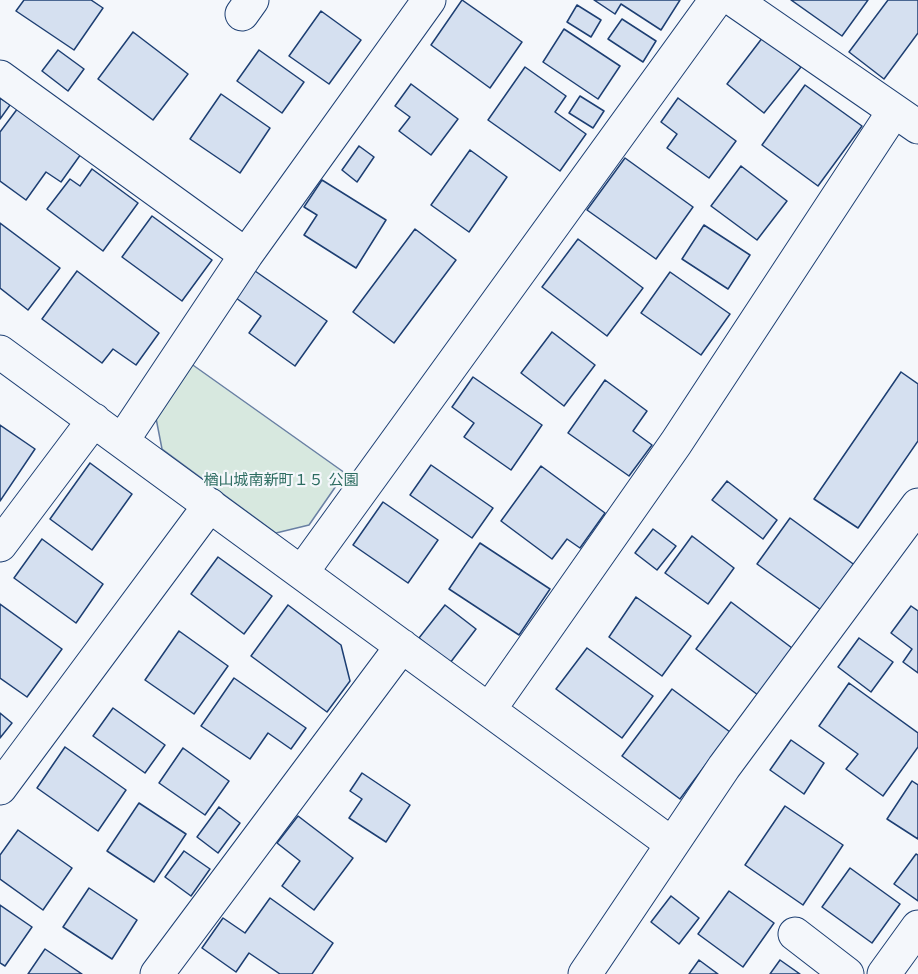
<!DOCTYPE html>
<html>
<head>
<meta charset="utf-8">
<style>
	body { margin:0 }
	canvas { display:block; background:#f4f7fb }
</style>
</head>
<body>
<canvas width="918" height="974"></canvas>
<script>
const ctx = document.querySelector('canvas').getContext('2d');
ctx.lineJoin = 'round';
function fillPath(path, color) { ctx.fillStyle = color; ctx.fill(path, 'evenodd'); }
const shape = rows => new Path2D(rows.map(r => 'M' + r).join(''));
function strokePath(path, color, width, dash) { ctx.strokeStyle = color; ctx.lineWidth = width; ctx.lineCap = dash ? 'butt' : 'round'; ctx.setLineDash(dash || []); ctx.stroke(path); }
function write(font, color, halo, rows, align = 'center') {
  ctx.font = font + ' "Work Sans","Noto Sans JP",sans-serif'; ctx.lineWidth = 4.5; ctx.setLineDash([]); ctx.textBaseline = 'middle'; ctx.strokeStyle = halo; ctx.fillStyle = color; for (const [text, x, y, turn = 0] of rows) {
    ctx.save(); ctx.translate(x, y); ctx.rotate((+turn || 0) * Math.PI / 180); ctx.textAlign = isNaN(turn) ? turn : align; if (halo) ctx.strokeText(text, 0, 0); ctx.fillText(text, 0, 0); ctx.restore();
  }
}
const green = shape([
	[190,363,345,473,309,525,276,533,162,449,155,413,190,363]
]);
fillPath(green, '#d7e8df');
strokePath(green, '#687fa3', 1.5);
const building = shape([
	[24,0,91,0,103,8,74,50,16,11,24,0],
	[462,0,522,42,490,88,431,45,462,0],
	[594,0,680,0,661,30,621,4,615,14,594,0],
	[791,0,868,0,842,36,791,0],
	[888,0,918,0,918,33,884,79,849,52,888,0],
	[577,5,601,20,591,37,567,22,577,5],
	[321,11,361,40,329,84,289,56,321,11],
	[622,19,656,41,643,62,608,39,622,19],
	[564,29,620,66,598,99,543,62,564,29],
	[133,32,188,74,153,120,98,79,133,32],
	[763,37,801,67,764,113,727,84,763,37],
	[58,50,84,69,68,91,42,71,58,50],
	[259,50,304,82,282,113,237,81,259,50],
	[525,67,566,96,555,112,586,134,560,171,488,120,525,67],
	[411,84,458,119,431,155,399,131,410,117,395,106,411,84],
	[805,85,862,126,818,186,762,145,805,85],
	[221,94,270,128,240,173,190,139,221,94],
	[580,96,604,111,593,128,569,113,580,96],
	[0,98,10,105,0,119,0,98],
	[678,98,736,141,709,178,667,148,677,134,661,122,678,98],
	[18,108,81,154,61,182,46,172,26,200,0,181,0,132,18,108],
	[359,146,374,157,357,182,342,170,359,146],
	[470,150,507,177,469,232,431,205,470,150],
	[625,158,693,207,656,259,587,210,625,158],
	[741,166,787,201,757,240,711,206,741,166],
	[92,169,138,203,103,251,47,209,70,179,80,186,92,169],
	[322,180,386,220,356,268,304,235,317,215,304,207,322,180],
	[152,216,212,260,182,301,122,257,152,216],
	[0,223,60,268,28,310,0,288,0,223],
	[704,225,750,255,728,289,682,259,704,225],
	[415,229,456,260,394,343,353,312,415,229],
	[578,239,643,288,607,336,542,287,578,239],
	[77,271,159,333,136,365,113,349,102,363,42,319,77,271],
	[255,271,327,321,295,366,249,333,261,316,236,298,255,271],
	[670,272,730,314,701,355,641,313,670,272],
	[552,332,595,365,564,406,521,373,552,332],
	[901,372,918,384,918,441,858,528,814,499,901,372],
	[473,377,542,425,511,470,464,437,474,423,452,407,473,377],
	[605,380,647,411,633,431,652,445,629,476,568,433,605,380],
	[0,425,35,449,0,501,0,425],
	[90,463,132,494,92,550,50,519,90,463],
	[431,465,493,508,472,538,410,495,431,465],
	[541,466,605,513,580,548,567,539,552,559,501,521,541,466],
	[727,481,777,520,763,539,712,500,727,481],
	[383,502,438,540,408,583,353,545,383,502],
	[790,518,856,566,824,612,757,564,790,518],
	[653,529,676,546,657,570,635,553,653,529],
	[692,536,734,568,708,604,665,573,692,536],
	[42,539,103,584,76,623,14,578,42,539],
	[480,543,550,589,519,635,449,589,480,543],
	[218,557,272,596,244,634,191,594,218,557],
	[636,597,691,636,662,676,609,637,636,597],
	[731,602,792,648,758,695,696,649,731,602],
	[0,604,62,649,27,697,0,678,0,604],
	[288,605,341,645,350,681,327,712,251,656,288,605],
	[445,605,476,629,450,663,419,638,445,605],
	[911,606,918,611,918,673,903,662,912,649,891,633,911,606],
	[179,631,228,666,194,714,145,680,179,631],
	[859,638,893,662,871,692,838,667,859,638],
	[587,648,653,696,622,738,556,689,587,648],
	[234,678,306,728,291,749,268,733,250,759,201,726,234,678],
	[849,683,918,733,918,747,883,796,846,769,858,754,819,726,849,683],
	[672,689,730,732,680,799,622,756,672,689],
	[113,708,165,745,145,773,93,736,113,708],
	[0,713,12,723,0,738,0,713],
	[791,740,824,763,804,794,770,770,791,740],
	[65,747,126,790,98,831,37,788,65,747],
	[183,748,229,781,205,815,159,783,183,748],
	[362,773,410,805,386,842,349,818,362,799,350,791,362,773],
	[912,781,918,785,918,839,887,819,912,781],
	[139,803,186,834,154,882,107,851,139,803],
	[785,806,843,845,803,905,745,865,785,806],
	[219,807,240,823,218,853,197,837,219,807],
	[298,816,353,858,314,910,282,886,300,861,277,843,298,816],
	[18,830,72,868,43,910,0,879,0,855,18,830],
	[184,851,210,869,191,896,165,877,184,851],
	[916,854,918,855,918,901,894,884,916,854],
	[850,868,900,904,872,943,822,907,850,868],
	[89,888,137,920,112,959,63,927,89,888],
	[729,891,774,923,743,967,698,934,729,891],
	[671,896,699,918,679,944,651,922,671,896],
	[270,898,333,943,312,974,280,974,249,953,236,972,202,948,223,918,245,933,270,898],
	[0,905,32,927,5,966,0,963,0,905],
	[45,949,82,974,28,974,45,949],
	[699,960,718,974,689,974,699,960],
	[780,960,800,974,770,974,780,960]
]);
fillPath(building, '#d5e0f0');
strokePath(building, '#1d3f73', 1.5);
const street = shape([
	[734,0,918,127],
	[242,14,252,0],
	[0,77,246,255,122,441],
	[246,255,429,0],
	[0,352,672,844],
	[0,545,94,420],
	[302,572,716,0],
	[489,710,676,443,894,111],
	[0,788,210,505],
	[795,934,847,974],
	[157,974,402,646],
	[585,974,724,767,918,505],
	[884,974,918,927]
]);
strokePath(street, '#1d3f73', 35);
strokePath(street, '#f4f7fb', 33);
write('15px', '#2c6c60', '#f4f7fb', [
	["楢山城南新町１５ 公園",281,481]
]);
</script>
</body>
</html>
